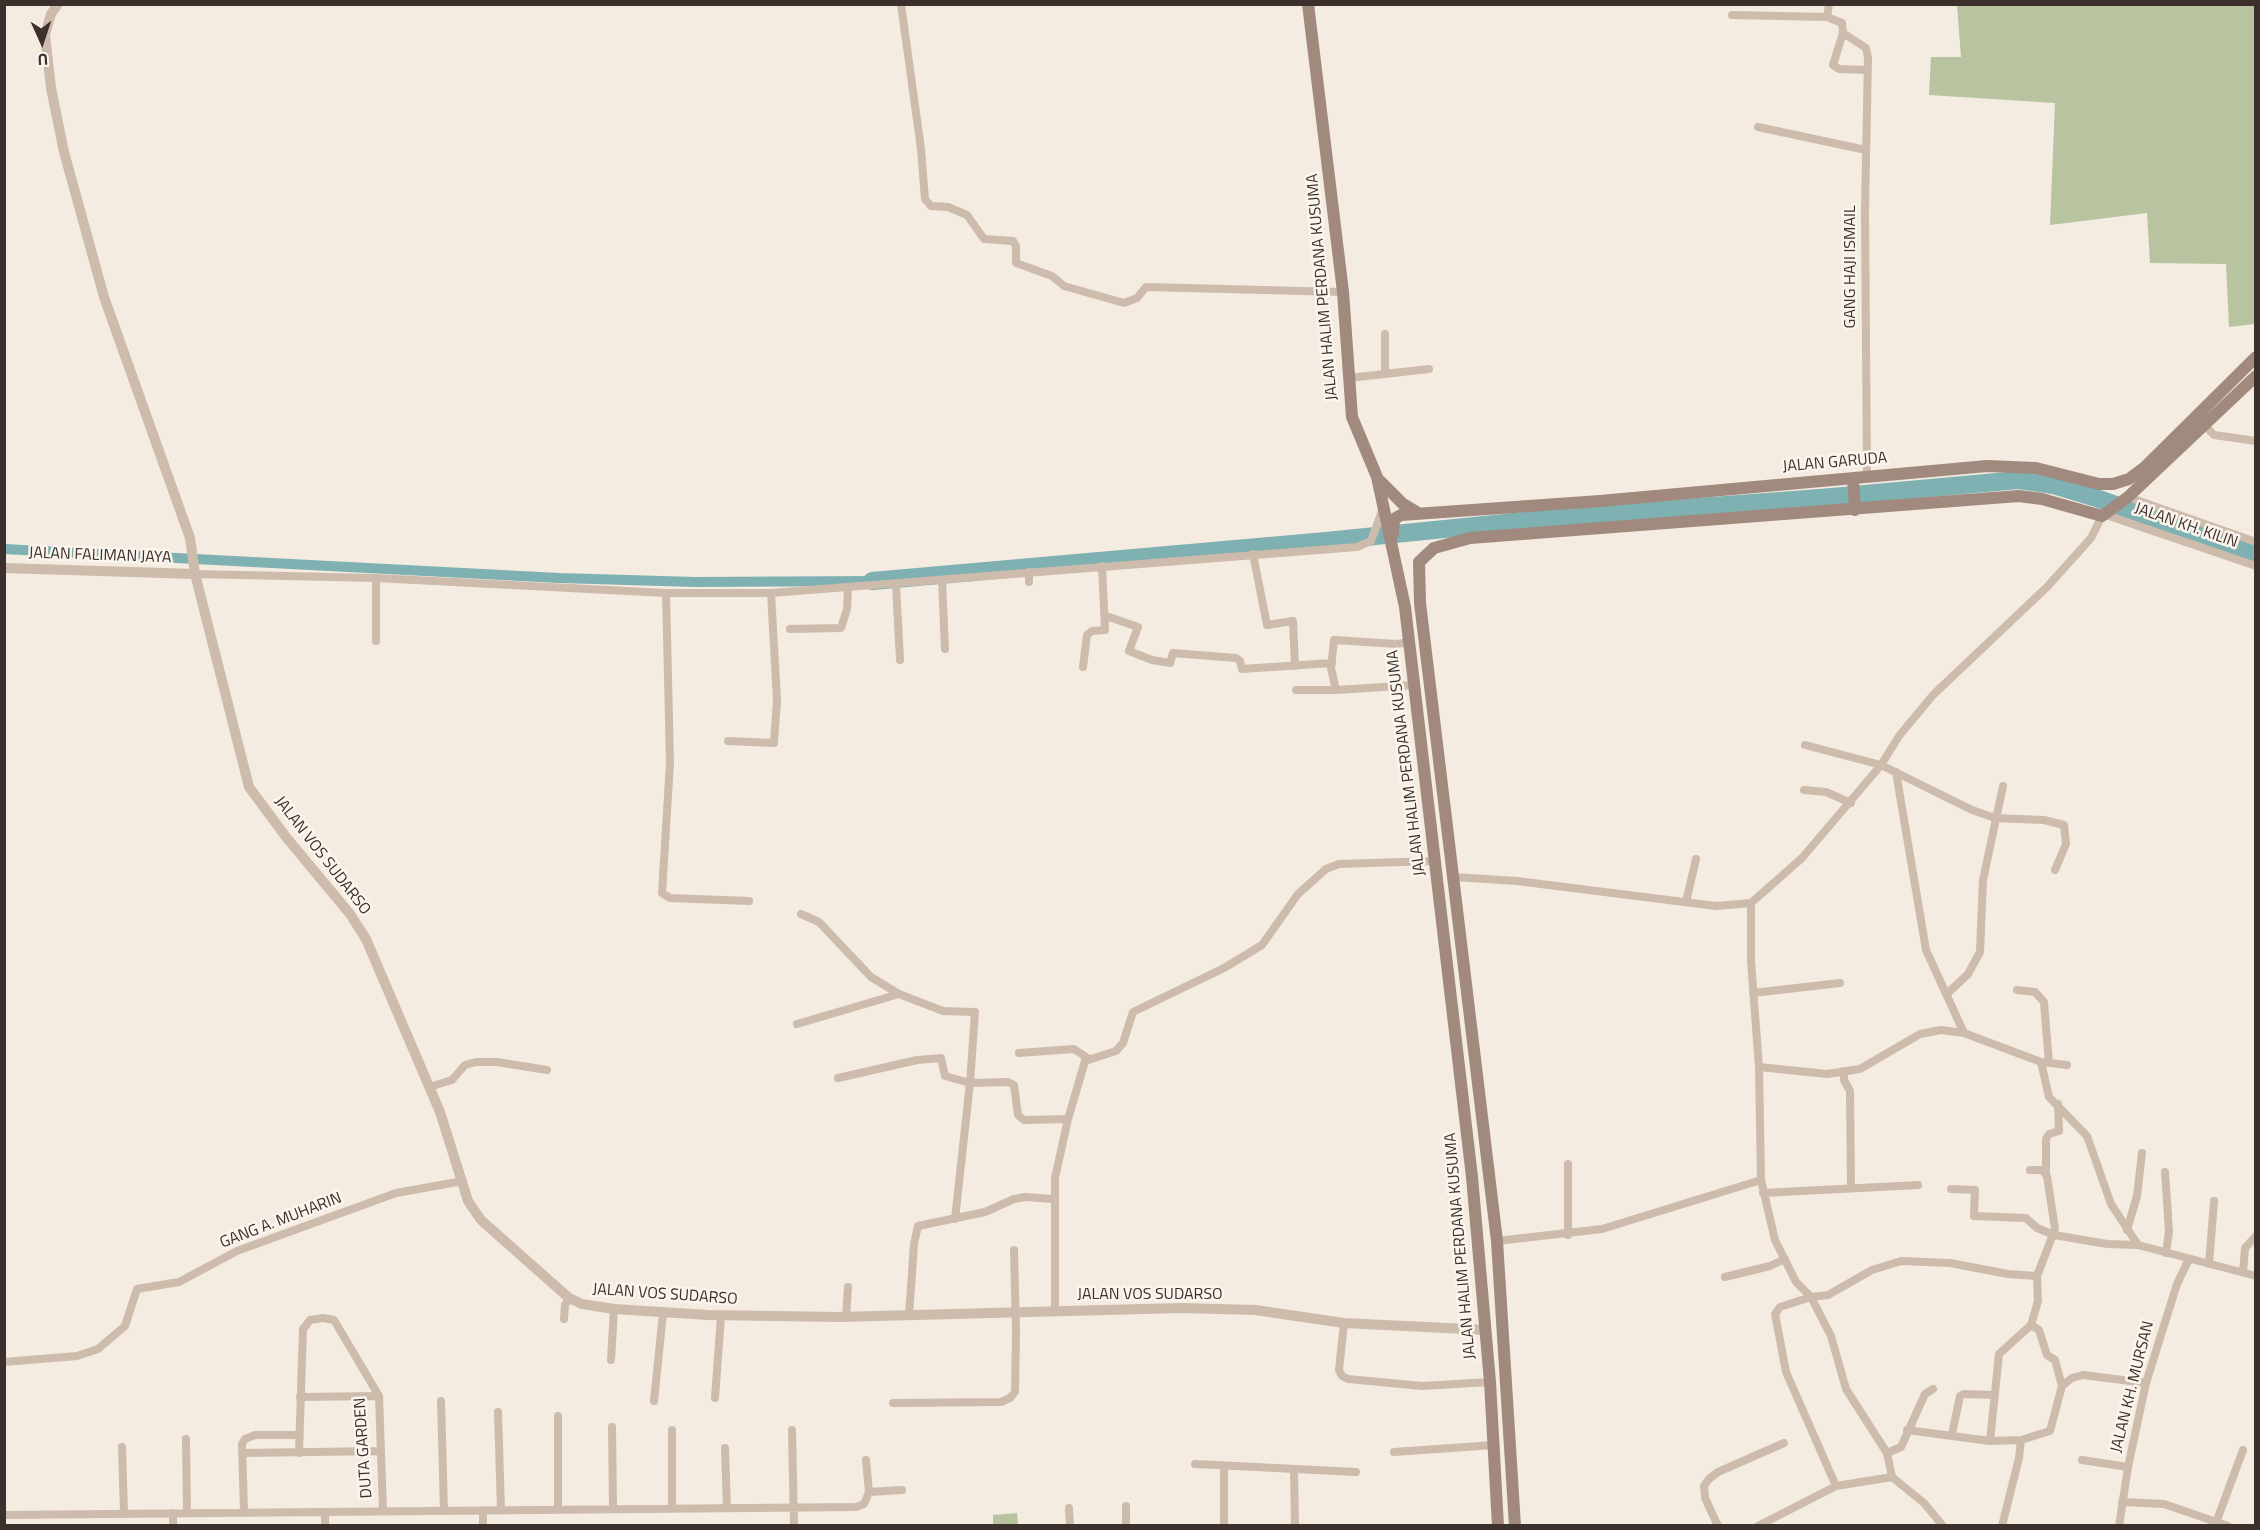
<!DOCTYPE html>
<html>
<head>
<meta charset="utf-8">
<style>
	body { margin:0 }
	#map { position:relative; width:2260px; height:1530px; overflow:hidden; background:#f4ebe1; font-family:"Titillium Web",sans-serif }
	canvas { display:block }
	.frame { position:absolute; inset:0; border:6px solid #3b302b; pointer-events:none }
	.north { position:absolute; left:12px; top:12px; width:60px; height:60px; -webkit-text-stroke:4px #fbf5ee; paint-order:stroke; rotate:177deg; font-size:16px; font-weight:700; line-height:24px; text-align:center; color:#3b302b }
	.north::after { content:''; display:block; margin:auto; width:21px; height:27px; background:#3b302b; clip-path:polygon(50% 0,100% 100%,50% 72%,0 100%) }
</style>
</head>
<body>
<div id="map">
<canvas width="2260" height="1530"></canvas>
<div class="frame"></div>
<div class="north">U</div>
</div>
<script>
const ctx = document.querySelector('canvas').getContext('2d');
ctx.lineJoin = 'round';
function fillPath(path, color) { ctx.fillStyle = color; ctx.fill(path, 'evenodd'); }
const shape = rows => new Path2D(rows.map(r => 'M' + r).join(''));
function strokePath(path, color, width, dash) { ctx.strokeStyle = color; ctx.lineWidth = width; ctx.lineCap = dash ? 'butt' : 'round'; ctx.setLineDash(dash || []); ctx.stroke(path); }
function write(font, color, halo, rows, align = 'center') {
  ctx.font = font + ' "Titillium Web",sans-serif'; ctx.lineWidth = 5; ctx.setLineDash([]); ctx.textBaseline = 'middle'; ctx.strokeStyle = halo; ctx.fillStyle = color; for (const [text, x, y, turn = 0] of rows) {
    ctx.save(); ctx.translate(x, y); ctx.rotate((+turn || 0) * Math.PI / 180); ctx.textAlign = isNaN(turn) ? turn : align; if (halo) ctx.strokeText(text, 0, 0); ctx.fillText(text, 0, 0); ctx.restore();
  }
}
fillPath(shape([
	[1957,5,2255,5,2255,324,2229,327,2226,264,2150,263,2147,213,2050,225,2055,103,1929,95,1931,57,1961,57],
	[1017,1513,1018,1525,993,1525,993,1515]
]), '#b8c4a0');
strokePath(shape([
	[4,549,559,578,695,582,872,581]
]), '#7fb0b2', 10);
strokePath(shape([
	[872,581,1326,541,1563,517,1820,498,2019,480,2053,485,2099,499,2256,555]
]), '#7fb0b2', 18);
strokePath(shape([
	[901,4,921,149,925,199,931,206,948,207,967,215,984,239,1013,241,1016,246,1016,263,1052,276,1064,286,1124,303,1137,298,1146,287,1343,292],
	[1732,15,1827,17,1842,23,1843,33,1833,65,1839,69,1867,70],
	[1827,17,1829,4],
	[1843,33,1866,48,1868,58,1865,210,1867,477],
	[1758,127,1866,150],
	[1385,374,1385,334],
	[1349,378,1429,369],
	[2205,426,2214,435,2256,441],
	[2128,497,2256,542],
	[2106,515,2256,566],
	[1253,554,1267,625,1293,621,1295,666],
	[1029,572,1029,582],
	[195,574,376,578,666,593,771,593,1357,547,1371,541,1382,511],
	[376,578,376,641],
	[942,580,945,649],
	[896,585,900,660],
	[666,593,670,763,662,893,670,898,749,901],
	[1106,616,1138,627,1129,651,1152,660,1170,663,1173,653,1236,658,1240,661,1242,669,1332,663],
	[790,629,841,628,847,609,848,589],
	[1083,667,1087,635,1092,631,1105,630,1102,566],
	[1296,690,1336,690,1414,685],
	[1336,690,1331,668,1334,640,1397,644,1409,642],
	[728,741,774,743,777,700,771,593],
	[1805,745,1881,765,1972,810,1995,818,2044,820,2064,825,2066,844,2055,870],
	[1896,772,1926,950,1964,1033],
	[1804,790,1826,792,1851,803],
	[1454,877,1517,881,1716,906,1751,903,1802,858,1881,765,1899,736,1933,695,2047,587,2091,538,2102,516],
	[1686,902,1696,859],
	[1751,903,1751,961,1759,1067,1761,1180,1775,1240,1796,1282,1811,1297,1831,1336,1846,1389,1887,1453,1892,1477,1924,1503,1943,1526],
	[801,914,819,922,871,977,899,994,943,1011,975,1012,970,1083,945,1076,941,1058,917,1060,838,1078],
	[2017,990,2035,992,2044,1002,2049,1063],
	[1753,993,1840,983],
	[1948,993,1968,974,1980,952,1983,880,2003,786],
	[797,1024,899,994],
	[1019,1053,1074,1049,1089,1059],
	[2041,1062,2049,1097,2087,1136,2111,1204,2138,1245],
	[1759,1067,1827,1074,1860,1069,1920,1034,1941,1030,1964,1033,2041,1062,2067,1065],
	[1844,1071,1844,1080,1850,1091,1851,1188],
	[429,1087,452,1080,465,1065,476,1062,497,1062,547,1070],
	[2165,1172,2169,1231,2166,1253],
	[2046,1175,2046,1139,2049,1134,2059,1131,2058,1104],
	[1951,1189,1975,1190,1974,1216,2026,1218,2037,1228,2054,1235,2107,1244,2138,1245,2256,1276],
	[1763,1193,1918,1185],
	[955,1219,970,1083,1008,1082,1014,1085,1018,1115,1024,1120,1068,1119],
	[2127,1230,2137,1196,2142,1153],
	[1568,1235,1568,1164],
	[1497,1241,1602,1229,1761,1180],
	[2209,1264,2214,1201],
	[2243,1272,2245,1248,2256,1236],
	[1725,1277,1770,1266,1785,1259],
	[1055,1311,1055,1178,1068,1119,1085,1061,1116,1051,1123,1043,1133,1012,1224,968,1262,945,1298,894,1326,869,1339,864,1435,861],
	[909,1315,914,1244,918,1226,985,1212,1014,1199,1025,1197,1053,1199],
	[846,1317,848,1287],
	[564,1319,565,1305,569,1298],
	[1344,1323,1339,1370,1342,1376,1348,1379,1422,1386,1490,1382],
	[611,1360,614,1309],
	[4,1362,77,1356,98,1349,125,1326,137,1289,179,1282,237,1251,396,1193,463,1181],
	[2062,1386,2072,1378,2083,1375,2146,1383],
	[300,1397,379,1396],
	[715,1398,721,1315],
	[441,1401,444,1511],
	[654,1401,663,1313],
	[893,1403,1001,1402,1010,1398,1015,1392,1016,1334,1014,1250],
	[498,1412,501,1510],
	[612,1427,613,1508],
	[672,1430,672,1508],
	[792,1430,794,1526],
	[1907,1430,1990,1441,2021,1440,2050,1431,2062,1386,2055,1360,2047,1355,2039,1330,2031,1325],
	[1952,1434,1960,1396,1964,1394,1994,1395],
	[186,1439,187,1513],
	[1990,1441,1999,1354,2031,1325,2038,1301,2037,1276],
	[122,1447,124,1513],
	[725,1448,727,1508],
	[1394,1452,1494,1445],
	[243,1453,381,1451],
	[299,1453,303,1329,310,1320,323,1318,334,1320,379,1396,383,1511],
	[1887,1453,1901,1447,1925,1394,1933,1389],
	[2082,1460,2128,1467],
	[1195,1464,1356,1472],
	[1224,1467,1224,1526],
	[1294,1469,1295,1526],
	[1836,1486,1786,1372,1775,1314,1780,1307,1811,1297,1828,1295,1872,1270,1901,1261,1950,1263,2008,1274,2037,1276,2055,1229,2047,1176,2042,1170,2030,1170],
	[869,1492,902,1490],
	[2122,1502,2164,1504,2228,1526],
	[1126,1506,1126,1526],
	[1069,1508,1070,1526],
	[558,1509,558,1416],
	[483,1511,483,1526],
	[244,1512,242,1444,245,1439,255,1435,299,1435],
	[325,1512,325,1526],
	[4,1515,856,1507,864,1504,869,1492,866,1460],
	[2217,1520,2243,1450],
	[173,1526,173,1513],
	[1718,1526,1705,1498,1704,1486,1709,1479,1718,1472,1784,1443],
	[1758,1526,1836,1486,1892,1477],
	[2002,1526,2019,1458,2021,1440],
	[2119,1526,2128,1467,2146,1383,2177,1284,2189,1259]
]), '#cdbbac', 8);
strokePath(shape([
	[58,4,51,14,45,35,51,88,64,152,104,297,190,538,195,574,249,787,286,837,350,914,366,939,440,1112,468,1201,481,1220,569,1298,582,1304,614,1309,708,1315,839,1317,1182,1308,1255,1310,1344,1323,1486,1330],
	[4,568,195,574]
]), '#cdbbac', 10);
strokePath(shape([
	[1308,4,1343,292,1352,417,1377,477,1405,607,1472,1177,1490,1382,1498,1526],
	[1853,478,1855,510],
	[1380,481,1403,504,1418,513],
	[1393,534,1394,519,1401,515,1600,501,1987,466,2036,468,2099,484,2113,484,2129,479,2145,467,2256,357],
	[1515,1526,1497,1241,1420,603,1419,562,1434,548,1470,538,2019,496,2042,499,2102,516,2128,497,2256,376]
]), '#a18a7d', 12);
write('16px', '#3b302b', '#fbf5ee', [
	["GANG HAJI ISMAIL",1851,267,-90],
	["JALAN HALIM PERDANA KUSUMA",1323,287,-95],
	["JALAN GARUDA",1835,463,-5],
	["JALAN KH. KILIN",2186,526,19],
	["JALAN FALIMAN JAYA",100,556,2],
	["JALAN HALIM PERDANA KUSUMA",1407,763,-97],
	["JALAN VOS SUDARSO",322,856,52],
	["GANG A. MUHARIN",281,1221,-21],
	["JALAN HALIM PERDANA KUSUMA",1461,1246,-95],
	["JALAN VOS SUDARSO",665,1295,4],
	["JALAN VOS SUDARSO",1150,1295],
	["JALAN KH. MURSAN",2133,1387,-76],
	["DUTA GARDEN",364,1448,-94]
]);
</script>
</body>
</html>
